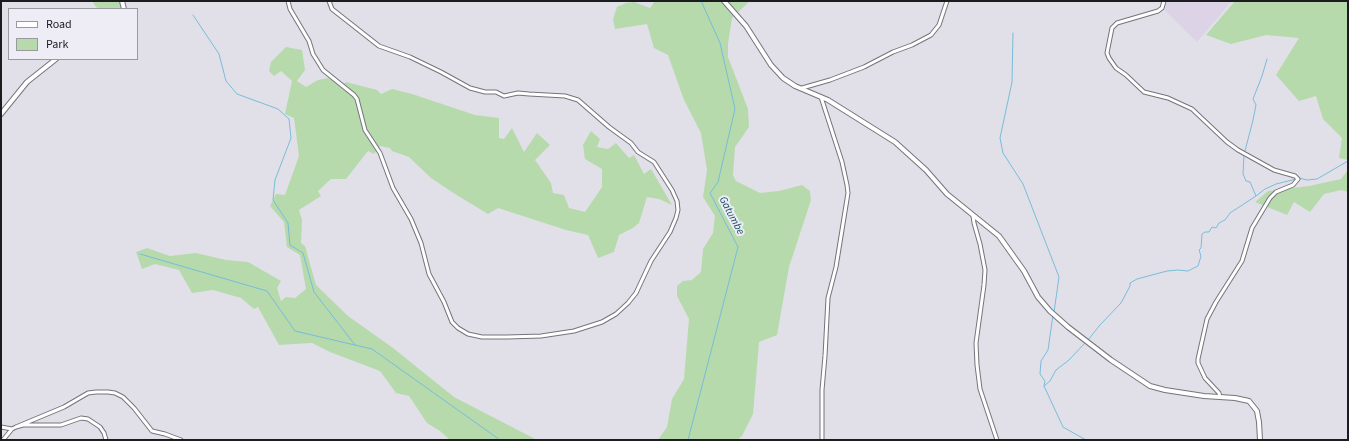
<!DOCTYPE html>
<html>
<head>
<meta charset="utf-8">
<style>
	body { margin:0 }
	#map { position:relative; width:1349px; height:441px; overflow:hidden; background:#e1e0e8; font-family:"Source Sans 3",sans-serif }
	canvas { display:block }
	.frame { position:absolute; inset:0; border:2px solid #1c1c1f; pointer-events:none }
	.legend { position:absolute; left:8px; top:8px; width:130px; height:52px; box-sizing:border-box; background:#eeedf6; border:1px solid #9a99a0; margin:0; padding:5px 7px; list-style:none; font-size:12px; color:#1c1c1f }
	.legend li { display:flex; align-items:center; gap:8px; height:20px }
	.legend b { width:20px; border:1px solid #9a99a0 }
</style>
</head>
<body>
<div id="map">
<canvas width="1349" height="441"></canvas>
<div class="frame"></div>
<ul class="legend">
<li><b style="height:5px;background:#fff"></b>Road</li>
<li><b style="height:11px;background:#b6daac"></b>Park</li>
</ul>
</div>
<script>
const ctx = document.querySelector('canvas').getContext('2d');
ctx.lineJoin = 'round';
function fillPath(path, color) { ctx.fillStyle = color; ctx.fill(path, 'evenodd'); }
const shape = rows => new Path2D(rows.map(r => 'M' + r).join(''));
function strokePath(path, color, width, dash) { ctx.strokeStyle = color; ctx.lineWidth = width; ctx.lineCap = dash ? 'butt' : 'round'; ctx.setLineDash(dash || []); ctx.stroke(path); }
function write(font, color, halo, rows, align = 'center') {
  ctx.font = font + ' "Source Sans 3",sans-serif'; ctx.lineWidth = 4; ctx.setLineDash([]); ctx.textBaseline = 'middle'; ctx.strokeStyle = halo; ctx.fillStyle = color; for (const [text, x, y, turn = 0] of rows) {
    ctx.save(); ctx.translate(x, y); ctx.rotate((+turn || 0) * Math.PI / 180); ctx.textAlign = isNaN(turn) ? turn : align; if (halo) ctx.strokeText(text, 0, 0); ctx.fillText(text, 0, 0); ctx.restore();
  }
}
fillPath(shape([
	[1166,1,1232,1,1197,42,1165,11]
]), '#dcd3e7');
fillPath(shape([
	[92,1,120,1,123,9,99,9,96,7],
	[655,1,750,1,732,18,728,44,728,57,748,109,749,127,735,147,733,175,736,181,760,193,779,191,802,185,810,191,811,200,789,267,777,335,759,342,753,414,742,436,737,440,658,440,667,427,672,399,684,379,689,319,677,296,677,286,683,281,692,280,701,272,703,249,713,233,715,216,703,197,707,170,701,133,684,100,668,55,654,48,647,24,615,29,613,19,617,7,626,3,634,2,650,8],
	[1235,1,1348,1,1348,160,1339,158,1342,138,1323,119,1316,96,1299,101,1276,75,1299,38,1266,35,1231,44,1206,35],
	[286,47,302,50,305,70,297,81,306,87,318,80,328,78,342,85,346,82,377,90,381,94,392,89,412,94,475,115,499,118,499,138,504,139,512,128,524,152,537,133,550,145,535,160,551,183,553,193,564,195,569,208,585,212,602,187,602,169,585,159,583,145,591,131,600,139,597,147,608,149,616,143,629,158,634,155,644,174,651,169,672,205,659,199,647,197,639,223,633,228,619,235,614,252,598,258,588,235,566,230,498,208,488,214,455,194,431,178,409,157,392,151,390,148,380,146,374,154,368,151,346,179,331,179,318,191,321,196,299,210,302,220,301,243,305,246,316,285,348,316,393,348,454,397,537,440,449,439,440,431,427,423,409,396,396,393,380,371,330,352,312,343,279,345,258,307,254,309,241,298,213,290,192,293,179,270,155,264,142,269,136,252,147,248,170,256,196,253,226,260,248,262,281,281,277,288,281,301,286,297,295,298,306,289,300,255,287,247,284,222,270,206,276,194,285,195,299,156,294,118,285,114,292,81,281,71,274,76,269,71,271,62],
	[1348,170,1348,192,1341,190,1324,194,1310,212,1294,202,1287,215,1255,202,1268,191,1309,186,1341,179]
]), '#b6daac');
strokePath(shape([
	[193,15,219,54,226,81,237,94,278,109,289,119,291,138,275,180,273,200,288,223,290,245,303,253,314,292,355,345],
	[1013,33,1012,82,1000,138,1003,153,1023,184,1059,277,1054,312],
	[1245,151,1253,120,1256,105,1253,99,1262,76,1267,59],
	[1299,178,1307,180,1317,179,1348,161],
	[1256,196,1265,189,1276,184,1296,179],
	[140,254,267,291,295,331,372,349,500,440],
	[1053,315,1048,350,1041,361,1040,374,1045,381,1044,386,1063,427,1086,440],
	[1088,340,1100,325,1121,303,1130,286,1130,283,1137,279,1167,271,1178,270,1188,271,1198,266,1201,256,1199,250,1201,248,1202,234,1205,232,1209,232,1212,227,1216,228,1219,223,1225,220,1230,213,1256,196,1250,182,1246,181,1243,174,1244,155],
	[1044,386,1050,381,1056,370,1069,360,1086,342],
	[688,440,738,247,710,193,718,182,735,109,720,43,702,3,703,1]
]), '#78bcda', 1);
const minor = shape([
	[288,1,290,9,309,41,313,54,323,70,354,95,357,99,365,130,380,153,393,188,411,219,421,243,429,274,444,302,452,322,458,328,468,334,482,337,507,337,541,336,574,331,602,322,616,314,628,303,636,293,651,261,670,232,676,218,678,210,677,201,672,190,654,162,638,152,631,143,609,127,578,100,565,96,529,94,518,93,504,96,496,92,485,92,470,88,441,72,410,57,379,46,332,9,329,1],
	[1164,1,1162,8,1158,11,1117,23,1112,28,1107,53,1109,58,1116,68,1126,75,1144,92,1168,98,1192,109,1227,142,1238,150,1274,170,1295,176,1298,179,1293,185,1276,192,1270,198,1252,228,1242,261,1216,302,1207,319,1198,359,1198,363,1205,378,1219,393,1220,397],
	[802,88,830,80,864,67,893,52,912,45,931,35,939,25,947,1],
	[821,97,842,162,847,185,848,193,836,267,828,298,825,356,822,390,822,440],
	[973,216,974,223,980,244,985,270,984,285,976,343,977,365,980,389,997,440],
	[1,427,12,429],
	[16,427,64,407,88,393,96,392,108,392,115,393,123,397,134,408,152,431,165,434,181,440],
	[3,440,12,429,16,427,23,425,61,425,81,418,88,419,100,427,104,433,106,440]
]);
const major = shape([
	[122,1,124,9],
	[724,1,746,26,771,65,783,78,795,86,828,100,895,142,926,170,947,194,999,236,1024,271,1038,297,1050,311,1068,327,1111,360,1150,386,1165,390,1204,396,1235,398,1249,401,1257,411,1259,422,1260,440],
	[1,114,27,82,56,59]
]);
strokePath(minor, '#75747c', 5);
strokePath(major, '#75747c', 6);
strokePath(minor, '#fff', 3);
strokePath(major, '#fff', 4);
write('italic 11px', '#134c61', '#eeedf6', [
	["Gatumbe",731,216,62]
]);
</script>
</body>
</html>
